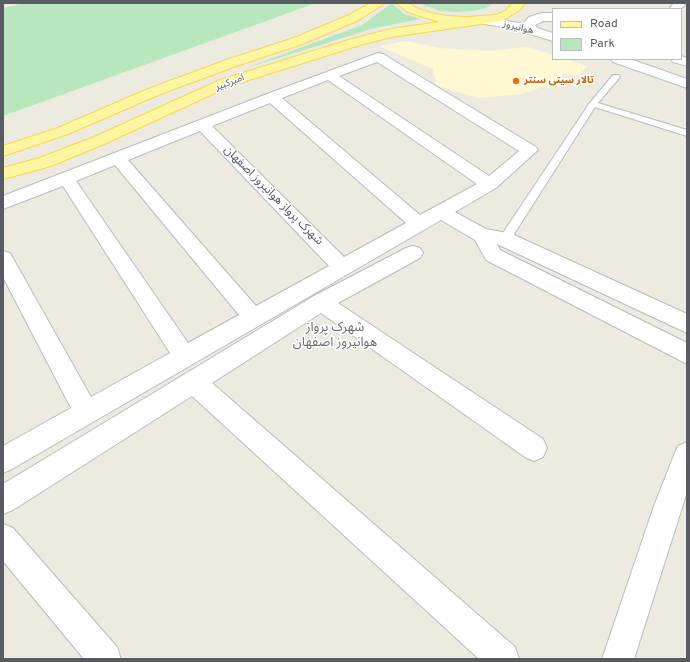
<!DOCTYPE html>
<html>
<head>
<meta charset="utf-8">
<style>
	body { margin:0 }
	#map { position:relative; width:690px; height:662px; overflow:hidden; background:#edebdf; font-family:Overpass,sans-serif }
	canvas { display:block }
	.frame { position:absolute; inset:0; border:4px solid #585c62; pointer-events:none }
	.legend { position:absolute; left:552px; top:8px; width:130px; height:52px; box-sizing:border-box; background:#fff; border:1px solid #bcbec0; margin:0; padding:5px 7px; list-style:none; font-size:12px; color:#585c62 }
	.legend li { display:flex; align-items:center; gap:8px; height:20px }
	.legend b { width:20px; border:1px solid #bcbec0 }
</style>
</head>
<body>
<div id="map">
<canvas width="690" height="662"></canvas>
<div class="frame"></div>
<ul class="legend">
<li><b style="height:5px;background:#fff6a2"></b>Road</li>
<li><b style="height:11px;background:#b9e7bd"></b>Park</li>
</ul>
</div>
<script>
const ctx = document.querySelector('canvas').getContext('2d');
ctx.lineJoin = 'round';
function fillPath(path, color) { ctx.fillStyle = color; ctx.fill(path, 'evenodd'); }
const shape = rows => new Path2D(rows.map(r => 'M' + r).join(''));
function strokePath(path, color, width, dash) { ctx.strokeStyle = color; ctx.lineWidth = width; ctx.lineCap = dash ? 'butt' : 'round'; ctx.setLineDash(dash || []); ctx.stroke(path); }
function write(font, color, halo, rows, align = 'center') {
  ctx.font = font + ' Overpass,"Noto Sans Arabic",sans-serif'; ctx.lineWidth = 3; ctx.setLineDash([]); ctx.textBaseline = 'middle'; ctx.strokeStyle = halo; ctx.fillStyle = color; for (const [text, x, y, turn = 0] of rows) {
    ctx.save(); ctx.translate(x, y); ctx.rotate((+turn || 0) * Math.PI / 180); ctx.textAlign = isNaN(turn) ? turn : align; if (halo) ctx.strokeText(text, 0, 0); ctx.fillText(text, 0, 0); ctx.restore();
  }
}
fillPath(shape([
	[406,41,439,48,489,51,528,47,553,55,553,59,565,59,587,66,578,76,563,73,559,88,542,87,522,94,477,98,436,85,433,69,379,46]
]), '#fff8d2');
fillPath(shape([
	[24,3,316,3,3,116,3,8],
	[392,3,404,14,421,19,375,28,243,69,362,25],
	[418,3,494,3,486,8,473,11,457,12,441,11]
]), '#b9e7bd');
const service = shape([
	[613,75,619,75,620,77,598,103,687,130,687,136,595,107,509,242,501,242,499,239,589,104,613,75]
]);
const minor = shape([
	[674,3,686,3,681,9,669,9,674,3],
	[378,53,383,54,536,147,538,150,496,188,455,212,486,229,512,234,687,314,687,333,497,244,500,250,687,343,687,364,486,260,475,240,441,220,12,469,3,473,3,446,71,408,3,277,3,251,10,253,91,397,170,353,63,186,3,209,3,196,267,94,378,53],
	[377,62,519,151,489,176,339,76,377,62],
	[328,80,477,184,420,215,282,98,328,80],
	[270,103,406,223,344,257,212,126,270,103],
	[200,131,329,266,256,306,128,160,200,131],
	[115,165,239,315,188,343,76,181,115,165],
	[413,246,420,248,423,253,420,258,338,303,543,439,547,448,543,457,534,461,525,457,321,313,212,383,515,647,519,659,479,659,192,396,13,510,3,514,3,484,314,296,406,248,413,246],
	[3,524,13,528,117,647,121,659,84,659,3,561,3,524]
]);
const tertiary = shape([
	[687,442,687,492,634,659,602,659,654,506,674,455,678,446,687,442]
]);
const secondary = shape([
	[542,13,553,13,553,21,543,21,535,25,537,28,553,33,553,41,514,29,479,23,477,20,479,17,483,16,523,24,529,17,542,13],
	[681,56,687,58,687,66,673,62,671,59,681,59,681,56],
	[611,59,630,59,687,79,687,88,613,62,611,59]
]);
const primary = shape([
	[371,3,385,3,357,21,302,44,239,65,158,95,68,134,3,156,3,146,58,128,148,89,229,59,294,38,349,15,371,3],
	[396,3,409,3,416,8,431,13,447,16,467,17,496,15,505,11,513,3,525,3,521,9,502,21,391,37,360,45,230,86,104,144,51,166,3,179,3,168,39,158,92,138,220,80,352,39,391,29,439,22,408,12,396,3]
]);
strokePath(service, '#b8bac0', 2);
strokePath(minor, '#b8bac0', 2);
strokePath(tertiary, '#b8bac0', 2);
strokePath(secondary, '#babdc5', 2);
strokePath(primary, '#fad54b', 2);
fillPath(service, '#fff');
fillPath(minor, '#fff');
fillPath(tertiary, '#fff');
fillPath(secondary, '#fff');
fillPath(primary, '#fff6a2');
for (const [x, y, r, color] of [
	[516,81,4,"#e8710a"]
]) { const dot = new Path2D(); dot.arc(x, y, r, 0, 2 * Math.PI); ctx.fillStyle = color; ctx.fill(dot); strokePath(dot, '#fff', 1.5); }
write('10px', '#585c62', '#fff', [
	["هوانیروز",518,28,14],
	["امیرکبیر",230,83,-20]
]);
write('bold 10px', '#c56008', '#fff', [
	["تالار سیتی سنتر",524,81]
], 'left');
write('12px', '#585c62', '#fff', [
	["شهرک پرواز هوانیروز اصفهان",273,196,45]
]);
write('13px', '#696e74', '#fff', [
	["شهرک پرواز",335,328],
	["هوانیروز اصفهان",335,343]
]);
</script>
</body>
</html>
